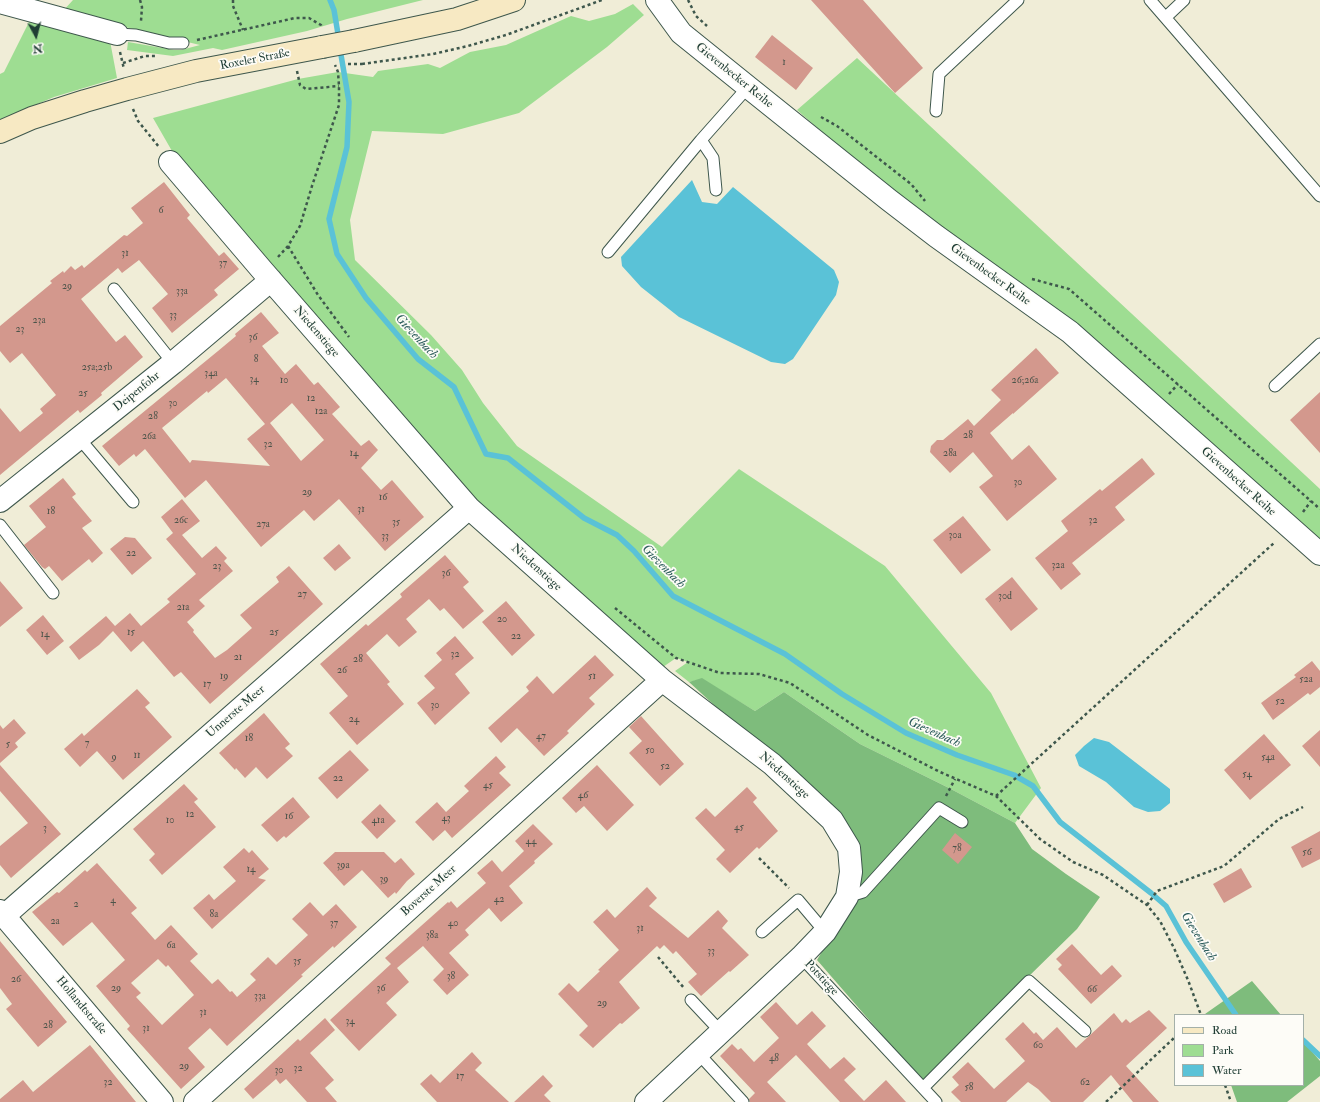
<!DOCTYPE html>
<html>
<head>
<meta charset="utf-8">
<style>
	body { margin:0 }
	#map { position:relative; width:1320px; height:1102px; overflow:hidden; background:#f0edd7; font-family:"IM FELL Double Pica",serif }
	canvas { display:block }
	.legend { position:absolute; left:1174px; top:1014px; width:130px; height:72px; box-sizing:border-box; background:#fdfcf7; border:1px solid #a4b0a9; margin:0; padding:5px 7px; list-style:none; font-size:12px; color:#1f3d34 }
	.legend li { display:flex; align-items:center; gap:8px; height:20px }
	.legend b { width:20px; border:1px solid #a4b0a9 }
	.north { position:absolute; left:16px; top:16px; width:40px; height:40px; -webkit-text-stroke:3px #fdfcf7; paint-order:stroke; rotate:173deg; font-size:11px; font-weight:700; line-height:16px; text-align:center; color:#1f3d34 }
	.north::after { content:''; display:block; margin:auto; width:14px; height:18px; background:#1f3d34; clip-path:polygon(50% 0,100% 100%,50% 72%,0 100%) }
</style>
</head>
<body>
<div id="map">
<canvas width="1320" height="1102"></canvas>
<ul class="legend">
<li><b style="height:5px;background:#f7e9c3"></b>Road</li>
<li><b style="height:11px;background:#9edd92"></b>Park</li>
<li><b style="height:11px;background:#5ac2d7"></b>Water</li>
</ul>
<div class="north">N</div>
</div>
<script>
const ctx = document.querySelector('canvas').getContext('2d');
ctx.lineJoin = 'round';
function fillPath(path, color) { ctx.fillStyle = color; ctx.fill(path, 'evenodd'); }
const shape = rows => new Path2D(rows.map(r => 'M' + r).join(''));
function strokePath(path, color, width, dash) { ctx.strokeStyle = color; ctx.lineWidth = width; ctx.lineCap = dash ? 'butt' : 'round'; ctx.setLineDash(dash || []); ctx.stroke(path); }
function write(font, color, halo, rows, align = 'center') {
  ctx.font = font + ' "IM FELL Double Pica",serif'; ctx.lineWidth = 3.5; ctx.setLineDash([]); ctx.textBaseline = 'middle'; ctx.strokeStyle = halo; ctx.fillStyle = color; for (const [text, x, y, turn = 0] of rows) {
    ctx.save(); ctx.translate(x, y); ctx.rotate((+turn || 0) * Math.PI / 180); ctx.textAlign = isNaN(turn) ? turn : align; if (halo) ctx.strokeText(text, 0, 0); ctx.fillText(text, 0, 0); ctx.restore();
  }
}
fillPath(shape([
	[73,0,423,0,347,19,307,31,222,50,213,48,173,56,127,50,128,42,174,50,181,50,200,45,62,12],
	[633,4,644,15,607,47,519,113,443,134,372,131,350,220,355,260,431,335,462,370,483,403,517,446,662,547,739,469,885,566,991,693,1041,788,1015,823,949,788,860,744,784,692,755,711,702,679,689,682,675,671,688,662,676,658,663,667,492,519,176,158,153,118,298,79,338,72,373,77,378,71,428,64,440,68,470,52,506,45,571,16,589,21,615,14],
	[30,20,110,41,117,78,54,97,0,120,0,74,4,72],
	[857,58,1320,489,1320,555,930,227,797,110]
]), '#9edd92');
fillPath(shape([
	[702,678,755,711,784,692,860,744,949,788,1015,823,1032,849,1066,874,1100,897,1077,929,922,1081,817,960,852,901,854,847,740,729,689,682],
	[1252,981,1281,1015,1205,1015,1205,1014],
	[1303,1041,1320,1061,1320,1076,1287,1102,1237,1102,1231,1085,1303,1085]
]), '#7ebc7c');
fillPath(shape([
	[692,180,702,202,717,204,733,187,834,270,839,282,836,295,793,359,785,364,771,362,679,317,641,287,622,266,621,257],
	[1094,738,1109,742,1170,789,1170,803,1160,811,1148,812,1134,807,1106,782,1079,766,1075,755,1084,746]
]), '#5ac2d7');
strokePath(shape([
	[330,0,334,10,339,40],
	[340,49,349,102,347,147,329,219,337,254,366,298,418,359,454,387,486,454,508,458,584,518,617,535,634,551,673,596,785,654,842,694,906,733,957,755,1014,775,1033,786,1060,822,1151,893,1166,906,1186,942,1236,1015],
	[1303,1040,1320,1056]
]), '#5ac2d7', 5.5);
fillPath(shape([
	[811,0,863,0,923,68,895,93],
	[772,35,813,68,796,90,755,57],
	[164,182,190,215,187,218,219,256,224,252,239,269,214,290,218,295,172,333,152,308,168,294,139,260,122,273,118,268,81,299,116,342,125,335,143,357,101,393,102,395,80,413,78,410,0,475,0,408,20,432,43,413,40,409,56,395,22,353,10,363,0,351,0,326,52,283,50,281,63,271,64,273,71,266,75,270,82,265,84,268,124,235,127,236,143,223,131,208],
	[261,312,279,333,262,346,285,374,296,364,314,385,318,382,340,407,332,414,361,446,369,440,378,450,361,468,381,490,392,480,424,517,385,551,339,499,314,521,304,510,261,547,206,480,185,498,145,449,136,457,134,454,119,466,102,446,218,351,236,336,235,334],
	[226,378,265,424,247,439,270,466,192,460,190,463,162,428,207,391,208,393],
	[292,403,324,440,301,461,270,423],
	[1036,348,1059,373,1013,414,1013,413,990,433,1012,460,1029,445,1057,479,1007,521,979,487,993,476,973,452,950,473,930,452,931,446,937,440,943,440,968,419,974,426,1001,400,991,390],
	[1320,392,1320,453,1290,420],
	[1142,458,1155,474,1115,507,1125,520,1072,563,1081,574,1061,590,1035,558,1068,531,1061,521,1100,489,1102,491],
	[63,478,76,494,72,497,92,521,82,528,103,553,92,563,89,559,62,581,49,566,45,569,42,567,24,545,46,527,29,506],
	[182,499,200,521,182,535,202,558,216,546,227,558,224,561,233,571,199,600,205,606,187,622,194,630,193,632,215,658,227,650,252,628,240,615,279,582,276,577,289,566,323,604,210,704,181,672,174,677,143,641,131,652,113,631,99,645,79,660,69,647,106,616,115,626,130,613,141,626,170,602,167,599,196,574,166,539,173,533,161,517],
	[963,516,991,550,961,574,933,540],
	[125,537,135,538,152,558,132,575,110,549],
	[339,544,351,558,335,571,323,558],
	[445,555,469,582,463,587,484,611,463,629,444,608,440,611,429,599,406,619,417,632,399,647,387,634,366,653,390,682,387,684,404,704,357,745,329,713,348,696,320,664,366,624,368,626,402,597,400,594],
	[1012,577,1038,609,1011,631,985,599],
	[0,581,23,608,0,627],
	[506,601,535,635,512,656,482,622],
	[43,615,64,641,47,655,26,630],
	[455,636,474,658,455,674,470,693,435,725,417,703,435,688,424,676,442,660,436,653],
	[595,655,614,675,589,698,595,704,567,731,569,733,544,756,517,728,501,743,488,728,529,691,526,687,537,676,553,694],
	[1312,661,1320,671,1320,687,1310,695,1308,693,1273,720,1261,703,1296,677,1294,675],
	[137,689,150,703,145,707,172,737,123,780,97,751,80,767,64,749,82,733,84,736],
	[264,713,290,744,285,748,293,756,267,779,256,767,245,778,236,768,235,770,219,753],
	[641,716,684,764,660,786,629,753,642,741,629,727],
	[14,719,26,733,15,743,18,747,0,763,0,725,3,729],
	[1320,730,1320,767,1302,746],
	[1264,734,1291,765,1250,800,1224,770],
	[350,750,369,770,337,799,318,778],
	[496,756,506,767,499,773,511,785,452,838,445,830,433,841,415,822,437,802,446,812,469,791,464,786],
	[0,765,61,834,11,878,0,865,0,846,28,823,0,791],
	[597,765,634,805,607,831,584,806,576,813,562,798],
	[184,784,198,799,194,802,216,827,162,875,149,860,155,854,133,829],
	[747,787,757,798,753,802,778,831,759,849,757,847,730,873,716,859,725,850,695,818,706,808,715,817],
	[293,797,310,817,286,838,284,836,277,842,261,825],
	[380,804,396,821,377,839,361,822],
	[533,824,553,844,534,861,535,863,509,886,523,903,501,922,489,908,465,930,469,935,449,953,469,975,447,995,433,980,444,969,423,946,397,968,409,982,386,1003,397,1015,359,1051,330,1020,391,964,385,958,448,902,449,903,451,901,457,908,486,883,477,873,492,860,502,872,524,851,515,841],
	[1320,831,1320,859,1302,868,1291,847],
	[955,833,972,847,958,864,942,850],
	[244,848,249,853,252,850,269,869,258,878,266,880,212,929,193,908,209,894,214,900,236,881,223,867],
	[335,852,384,852,395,863,401,858,415,874,407,881,396,894,395,892,388,898,362,870,344,886,323,863],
	[97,863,137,908,131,913,155,940,171,925,198,954,190,961,212,984,218,979,230,992,232,991,237,997,256,980,250,974,268,957,276,965,308,935,292,919,310,902,323,916,336,904,357,927,334,948,333,946,301,975,303,976,227,1046,210,1028,188,1048,205,1067,181,1089,127,1029,130,1026,96,986,125,960,92,922,63,946,32,912,57,892,59,893,85,870,87,872],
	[158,959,166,967,168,965,194,995,162,1025,136,997,141,993,131,983],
	[1241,868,1252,887,1224,903,1213,884],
	[647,887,657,898,649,906,688,938,718,910,728,921,722,928,749,955,730,972,729,971,701,996,688,982,697,974,676,951,673,954,664,945,660,949,657,946,619,982,640,1008,622,1024,620,1023,593,1048,579,1035,588,1026,558,994,569,983,578,992,600,971,598,970,619,950,593,922,607,909,615,918],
	[0,941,67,1022,38,1047,6,1009,12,1004,0,988],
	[1072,944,1101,975,1112,965,1122,976,1091,1004,1058,969,1062,965,1056,959],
	[776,1002,797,1025,812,1011,826,1026,807,1044,830,1069,844,1057,856,1069,844,1080,864,1101,886,1080,906,1102,840,1102,796,1055,767,1082,786,1102,750,1102,749,1099,755,1093,720,1056,732,1044,738,1050,741,1048,754,1062,779,1038,760,1017],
	[1149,1010,1167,1028,1126,1066,1159,1102,1133,1102,1111,1075,1083,1102,1051,1102,1038,1089,1028,1082,1006,1102,961,1102,951,1092,959,1085,952,1077,968,1062,994,1089,1025,1061,1005,1039,1023,1022,1034,1034,1036,1032,1043,1040,1057,1027,1076,1048,1114,1013,1122,1023,1126,1019,1130,1023],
	[325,1018,335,1030,310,1053,334,1080,325,1088,337,1102,307,1102,286,1079,280,1084,276,1079,253,1099,244,1089,298,1039,300,1041],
	[90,1045,136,1102,0,1102,0,1099,23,1080,33,1092],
	[472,1052,482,1063,475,1070,509,1102,437,1102,420,1084,431,1074,440,1083],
	[543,1075,553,1086,544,1095,551,1102,514,1102]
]), '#d3988d');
const lane = shape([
	[1150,0,1320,196],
	[1166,17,1184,0],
	[117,34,136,35,169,43,183,43],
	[936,111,939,74,1018,0],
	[701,140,713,158,716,190],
	[608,252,701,140,748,87],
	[114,289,173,363],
	[1275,386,1320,344],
	[79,438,133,502],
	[0,525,53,593],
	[847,897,863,892,939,808,962,822],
	[762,932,798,900,825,932],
	[801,957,936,1102],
	[691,1000,721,1032],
	[698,1053,743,1102],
	[923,1088,1029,981,1085,1031]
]);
const street = shape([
	[657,0,681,33,748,87,889,200,936,236,1070,332,1320,554],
	[0,2,117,34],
	[170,162,262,270,469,508,662,680,772,764,832,820,849,848,851,872,847,897,825,932,801,957,646,1102],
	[0,501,173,363,271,280],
	[0,911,162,1102],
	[4,916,469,508],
	[195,1102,662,680]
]);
const secondary = shape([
	[354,41,457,19,514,0],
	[0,132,32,118,85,101,127,89,196,71,322,47]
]);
strokePath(lane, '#3e574c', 13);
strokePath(street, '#3e574c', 24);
strokePath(secondary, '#3e574c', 24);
strokePath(shape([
	[140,0,142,7,141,21],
	[233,0,233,6,243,30],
	[688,0,696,16,707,26],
	[197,40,295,18,309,18,321,25,322,28],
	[120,52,124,69],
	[123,63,145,56,155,56],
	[362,64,433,54,468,46,506,35,602,0],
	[297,71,300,85,306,89,339,86],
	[133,109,138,121,159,147],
	[821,117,837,126,911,184,925,201],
	[288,246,318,295,349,337],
	[278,257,288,246,300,226,312,186,339,105,339,86,338,72,335,65],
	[1032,279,1069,289,1320,509],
	[1169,394,1178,384],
	[1303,512,1311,501],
	[615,608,676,658,720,673,759,674,790,683,868,735,940,772,996,796,1040,839,1073,862,1103,875,1147,905,1160,921,1174,948,1188,980,1201,1015],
	[946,796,955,779],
	[996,796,1275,542],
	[759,858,789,888],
	[1147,905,1157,891,1224,866,1279,819,1303,807],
	[658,957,684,988],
	[1225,1085,1231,1102],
	[1106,1102,1175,1037]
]), '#3e574c', 2.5, [3, 3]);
strokePath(lane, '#fff', 11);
strokePath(street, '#fff', 22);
strokePath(secondary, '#f7e9c3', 22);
const secondaryBridge = shape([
	[322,47,354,41]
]);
strokePath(secondaryBridge, '#3e574c', 24, []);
strokePath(shape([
	[348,64,362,64]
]), '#3e574c', 2.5, [3, 3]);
strokePath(secondaryBridge, '#f7e9c3', 22);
write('10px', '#4c544a', null, [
	["1",784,63],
	["6",161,211],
	["31",125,254],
	["37",223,264],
	["29",67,287],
	["33a",182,292],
	["33",173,316],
	["23a",39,321],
	["23",20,330],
	["36",253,338],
	["8",256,360],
	["25a;25b",97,368],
	["34a",211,374],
	["34",254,380],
	["10",284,381],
	["26;26a",1025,381],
	["25",83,394],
	["12",311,399],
	["30",173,404],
	["12a",321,412],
	["28",153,417],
	["28",968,436],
	["26a",149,437],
	["32",268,445],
	["14",354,454],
	["28a",950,454],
	["30",1018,483],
	["29",307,493],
	["16",383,498],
	["31",361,510],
	["18",51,512],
	["26c",181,521],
	["32",1093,521],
	["35",396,523],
	["27a",263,525],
	["30a",955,536],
	["33",385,537],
	["22",131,554],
	["32a",1058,566],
	["23",217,567],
	["36",446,574],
	["27",302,595],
	["30d",1005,597],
	["21a",183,608],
	["20",502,620],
	["15",131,633],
	["25",274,633],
	["14",45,635],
	["22",516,637],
	["32",455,655],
	["21",238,658],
	["28",358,660],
	["26",342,671],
	["19",224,677],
	["51",592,677],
	["52a",1306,680],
	["17",207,685],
	["52",1280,702],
	["30",435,706],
	["24",354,720],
	["47",541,737],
	["18",249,739],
	["7",87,744],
	["5",8,745],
	["50",650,751],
	["11",137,756],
	["9",114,758],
	["54a",1268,758],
	["52",665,767],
	["54",1247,775],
	["22",338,779],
	["45",488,786],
	["46",583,796],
	["12",190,815],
	["16",289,817],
	["43",446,819],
	["10",170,821],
	["41a",378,821],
	["45",739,828],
	["3",45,829],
	["44",531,842],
	["78",957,849],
	["56",1307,853],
	["39a",343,866],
	["14",251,870],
	["39",384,880],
	["42",499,900],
	["4",113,901],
	["2",76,905],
	["8a",214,915],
	["2a",55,922],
	["37",334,924],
	["40",453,924],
	["31",640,929],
	["38a",432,936],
	["6a",171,946],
	["33",711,952],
	["35",297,962],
	["38",451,977],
	["26",16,980],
	["29",116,989],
	["36",381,989],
	["66",1092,990],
	["33a",260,997],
	["29",602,1004],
	["31",203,1013],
	["34",350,1022],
	["28",48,1026],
	["31",146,1029],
	["60",1038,1046],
	["48",774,1059],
	["29",184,1067],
	["32",298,1069],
	["30",279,1071],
	["17",460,1077],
	["32",108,1083],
	["62",1085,1083],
	["58",969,1088]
]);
write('12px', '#1f3d34', '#fdfcf7', [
	["Roxeler Straße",255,60,-11],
	["Gievenbecker Reihe",734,76,39],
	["Gievenbecker Reihe",990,275,36],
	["Niedenstiege",316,332,49],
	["Deipenfohr",137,392,-39],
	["Gievenbecker Reihe",1238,482,42],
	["Niedenstiege",536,568,42],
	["Unnerste Meer",236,712,-41],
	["Niedenstiege",784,776,42],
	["Boverste Meer",429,891,-42],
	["Potstiege",821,978,47],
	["Hollandtstraße",81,1006,50]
]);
write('italic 13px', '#2e5e5d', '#fdfcf7', [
	["Gievenbach",416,337,47],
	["Gievenbach",663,567,45],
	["Gievenbach",934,733,24],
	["Gievenbach",1198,937,58]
]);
</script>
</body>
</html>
